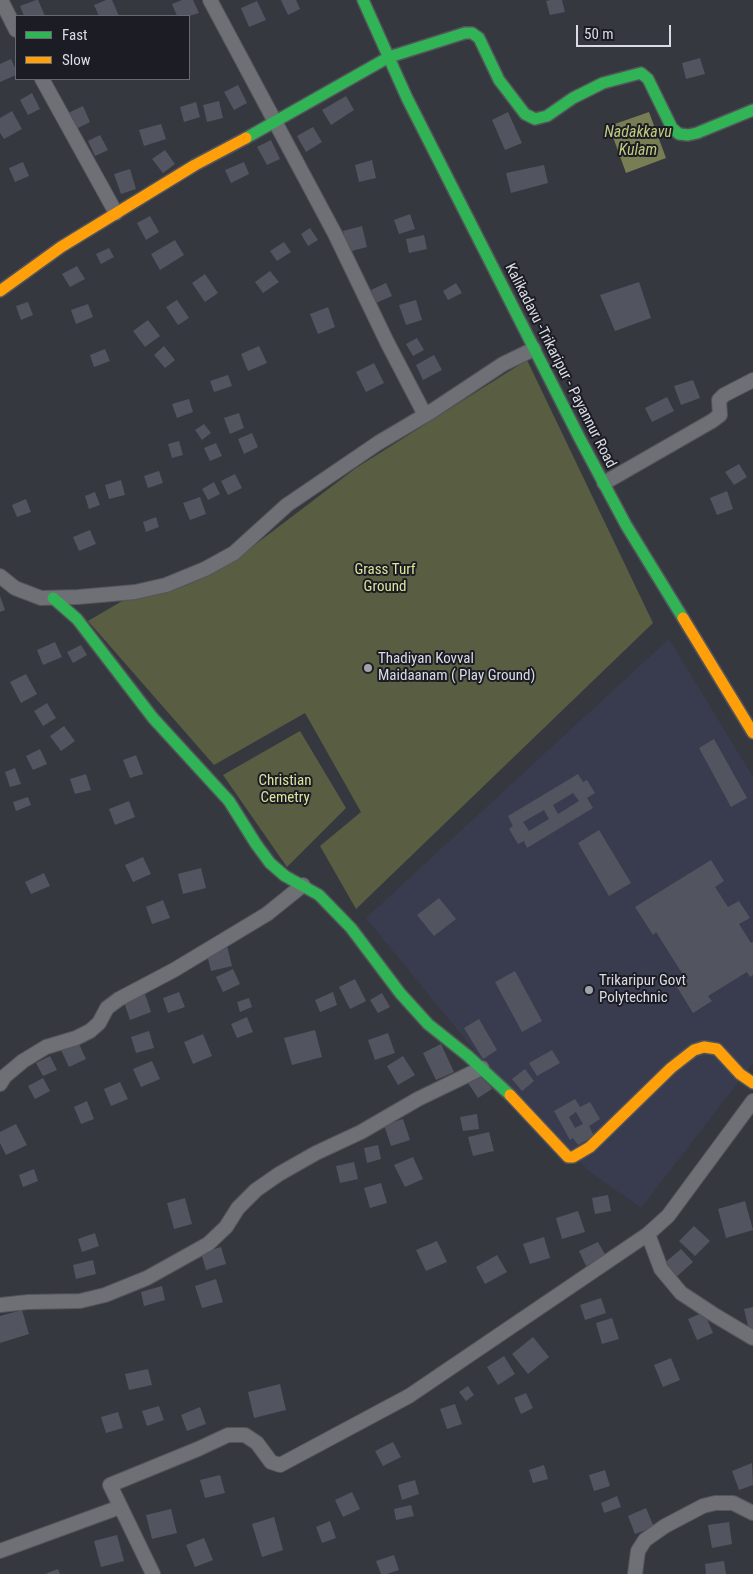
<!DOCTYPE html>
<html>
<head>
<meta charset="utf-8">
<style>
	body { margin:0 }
	#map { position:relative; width:753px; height:1574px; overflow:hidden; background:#36383f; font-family:"Roboto Condensed",sans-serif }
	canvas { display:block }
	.legend { position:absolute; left:15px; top:15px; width:175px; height:65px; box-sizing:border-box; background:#1c1d24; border:1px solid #686971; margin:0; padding:6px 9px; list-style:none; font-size:15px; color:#dadce5 }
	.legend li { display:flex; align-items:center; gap:10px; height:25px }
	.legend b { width:25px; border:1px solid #686971 }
	.scale { position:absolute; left:576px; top:25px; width:95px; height:22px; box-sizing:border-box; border:2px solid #dadce5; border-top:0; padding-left:6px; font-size:15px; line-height:18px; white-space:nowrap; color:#dadce5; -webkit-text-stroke:4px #1c1d24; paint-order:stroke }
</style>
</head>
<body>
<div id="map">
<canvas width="753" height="1574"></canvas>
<ul class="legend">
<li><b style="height:6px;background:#30b455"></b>Fast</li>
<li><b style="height:6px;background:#ff9f0a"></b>Slow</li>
</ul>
<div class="scale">50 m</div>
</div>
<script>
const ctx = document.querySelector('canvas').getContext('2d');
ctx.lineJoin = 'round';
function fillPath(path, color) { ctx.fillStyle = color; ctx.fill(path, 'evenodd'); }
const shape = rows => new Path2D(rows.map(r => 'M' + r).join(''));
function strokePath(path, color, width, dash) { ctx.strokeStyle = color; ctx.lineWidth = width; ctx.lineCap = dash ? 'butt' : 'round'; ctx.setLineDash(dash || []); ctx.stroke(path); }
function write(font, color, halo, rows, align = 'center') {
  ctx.font = font + ' "Roboto Condensed",sans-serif'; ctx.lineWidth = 4; ctx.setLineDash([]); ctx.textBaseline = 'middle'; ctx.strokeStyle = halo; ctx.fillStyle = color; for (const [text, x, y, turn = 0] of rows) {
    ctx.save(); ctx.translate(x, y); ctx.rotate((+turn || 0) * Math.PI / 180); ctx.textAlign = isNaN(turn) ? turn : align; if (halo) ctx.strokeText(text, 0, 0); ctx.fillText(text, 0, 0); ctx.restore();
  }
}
fillPath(shape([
	[669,639,753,777,753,1063,641,1208,589,1171,497,1078,366,918]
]), '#393c4f');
fillPath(shape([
	[527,360,653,623,356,909,320,846,361,812,305,713,214,765,88,621,129,597,187,585,244,553,356,468],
	[300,731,346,808,287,867,223,775]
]), '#595d42');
fillPath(shape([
	[649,112,666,158,626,173,609,126]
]), '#787d53');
fillPath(shape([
	[36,0,38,0,45,16,24,16,20,6],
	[106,0,112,0,119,16,99,16,94,5],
	[182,0,193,0,199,13,189,16,177,16,172,4],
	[281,0,296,0,300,9,288,15],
	[550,0,562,0,565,12,550,15,546,1],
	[257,1,266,20,249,27,241,8],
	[700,58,705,74,686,79,682,63],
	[11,59,16,70,16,75,0,82,0,64],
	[238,85,247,103,234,110,224,92],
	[32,93,40,109,28,115,20,100],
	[346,96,354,110,331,125,322,110],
	[219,101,223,118,207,122,203,105],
	[196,102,200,117,184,122,180,107],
	[83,106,90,122,76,129,68,113],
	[12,111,22,129,4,139,0,133,0,118],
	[508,112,522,143,505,150,492,120],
	[161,124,166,139,144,146,139,130],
	[313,127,322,142,306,152,297,136],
	[100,135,108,150,95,156,88,141],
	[271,140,280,159,267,165,257,147],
	[165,150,175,164,163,173,152,159],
	[372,160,376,178,359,182,355,165],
	[23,162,29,176,15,182,9,168],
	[244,162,249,174,231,183,225,170],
	[544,165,548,183,511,193,506,173],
	[130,169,136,189,121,194,114,174],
	[410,214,415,229,399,234,394,220],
	[150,216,159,232,146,240,137,223],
	[362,226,367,247,348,252,343,231],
	[310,228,318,240,308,246,301,234],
	[424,235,427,249,409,253,406,239],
	[175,240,184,255,160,270,151,254],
	[284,242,291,252,277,261,270,251],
	[109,248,114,257,101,264,96,254],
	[77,266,85,279,70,287,62,274],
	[270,271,279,282,263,293,255,282],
	[205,274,218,293,205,302,192,283],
	[639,282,651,318,615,331,600,295],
	[386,283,392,296,376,303,371,290],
	[456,283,462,293,448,300,443,291],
	[177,300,189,318,178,325,166,307],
	[416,300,422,320,406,325,399,305],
	[28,302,33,315,21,320,16,306],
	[88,304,93,317,76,324,71,310],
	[328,307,335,327,318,334,310,314],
	[148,320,160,336,145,347,133,331],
	[417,338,424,350,413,356,406,344],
	[164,346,175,360,165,368,154,355],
	[259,346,267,363,248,371,241,354],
	[105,349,110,361,94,367,90,355],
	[434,355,442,370,423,380,416,365],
	[374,363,384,383,366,392,356,372],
	[228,375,232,386,214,392,210,381],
	[693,380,700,398,681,405,674,386],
	[667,397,674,411,652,422,645,408],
	[189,399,193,412,177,418,172,404],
	[239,413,244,428,230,434,224,418],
	[204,424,211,433,202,440,195,430],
	[252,433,258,447,244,454,238,439],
	[179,441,183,455,172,458,168,444],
	[216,443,222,456,210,461,204,448],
	[739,464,747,477,734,485,725,472],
	[159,471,163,483,148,488,144,476],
	[235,474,242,488,228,495,221,481],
	[121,480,125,495,109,499,105,485],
	[214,482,220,494,208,500,202,489],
	[727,491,733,509,717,515,710,498],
	[95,492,100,505,89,509,85,496],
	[200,497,206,514,190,520,183,503],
	[26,499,31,512,17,517,12,505],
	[156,517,159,527,146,532,143,522],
	[90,530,96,544,79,551,73,537],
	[0,596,5,610,0,612],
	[55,642,62,657,43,665,37,650],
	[81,645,87,655,73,663,67,652],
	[26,674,37,694,21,703,10,682],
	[47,703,56,718,43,726,34,711],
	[64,726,75,741,61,751,50,736],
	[714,739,747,798,731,807,699,748],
	[40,749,47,764,33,770,26,756],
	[136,755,143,774,130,778,123,760],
	[15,768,21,784,10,787,5,772],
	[86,774,91,790,75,794,70,779],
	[578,774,583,782,587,780,595,793,587,798,593,808,527,848,524,841,518,844,509,829,513,826,508,816],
	[573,793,579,801,558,814,553,805],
	[544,810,549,819,529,831,523,822],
	[28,797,31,805,16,811,13,802],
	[129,801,135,817,115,825,109,809],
	[599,830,631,883,609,896,578,843],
	[143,857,151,874,133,882,125,865],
	[711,860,724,881,715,887,728,907,739,901,750,918,739,924,751,943,753,942,753,975,750,977,747,972,708,996,712,1001,693,1013,677,987,687,981,656,932,653,935,635,907],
	[201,868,206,888,183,894,178,874],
	[44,873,50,886,31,894,25,882],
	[439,898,456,919,434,936,417,915],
	[163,900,170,918,152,924,146,907],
	[227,946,232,966,211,971,206,951],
	[233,969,240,984,223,992,216,977],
	[515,971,542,1021,522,1032,495,982],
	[355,979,366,1001,350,1009,339,987],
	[179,992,185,1007,168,1013,163,998],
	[333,992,337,1005,320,1012,315,1000],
	[382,993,390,1007,378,1013,370,1000],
	[145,994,151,1012,130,1020,124,1002],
	[249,998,252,1007,240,1012,237,1002],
	[247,1017,253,1032,237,1038,231,1024],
	[479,1019,497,1050,483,1059,464,1028],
	[315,1030,322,1057,292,1065,284,1038],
	[149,1031,154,1048,136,1053,131,1037],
	[388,1033,395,1053,375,1060,368,1040],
	[203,1034,212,1056,193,1064,184,1042],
	[78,1042,86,1059,69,1067,61,1050],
	[441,1044,454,1072,436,1080,423,1053],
	[552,1050,560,1063,537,1076,529,1063],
	[50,1056,57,1070,43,1076,36,1063],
	[403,1056,415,1075,398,1085,387,1066],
	[152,1061,160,1079,141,1087,133,1069],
	[525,1069,534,1081,522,1091,512,1079],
	[482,1074,492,1089,478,1098,468,1083],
	[43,1078,50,1091,35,1099,28,1086],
	[120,1082,128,1099,111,1106,104,1089],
	[575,1099,580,1107,590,1102,600,1119,589,1126,594,1136,578,1145,573,1138,570,1140,554,1111],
	[576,1112,583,1124,575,1128,569,1117],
	[87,1101,94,1119,81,1124,74,1107],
	[477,1114,479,1129,463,1131,460,1117],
	[403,1119,410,1140,391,1146,384,1125],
	[16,1124,27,1145,6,1155,0,1143,0,1132],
	[489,1132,494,1151,473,1156,468,1137],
	[378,1145,381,1159,367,1163,364,1148],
	[413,1157,423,1179,405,1187,394,1165],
	[354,1162,358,1179,340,1183,336,1166],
	[34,1169,38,1181,23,1187,19,1175],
	[381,1183,387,1203,370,1208,364,1188],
	[608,1195,611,1211,595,1214,592,1198],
	[185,1198,192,1224,174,1229,167,1203],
	[745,1201,753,1230,726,1238,718,1209],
	[578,1211,585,1232,562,1239,556,1218],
	[694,1226,710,1241,695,1256,679,1241],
	[95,1233,99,1246,82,1252,78,1239],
	[544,1237,550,1258,530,1264,523,1244],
	[437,1241,447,1262,426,1271,416,1250],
	[598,1242,606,1256,586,1266,579,1251],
	[221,1247,226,1264,206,1270,201,1253],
	[681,1249,693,1262,674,1279,662,1265],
	[497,1255,507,1272,485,1284,476,1267],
	[93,1260,96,1274,76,1279,73,1265],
	[216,1279,223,1302,202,1308,195,1286],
	[162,1286,165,1300,144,1306,141,1292],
	[601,1298,606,1313,585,1320,580,1305],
	[753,1307,753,1329,749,1330,744,1309],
	[22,1310,29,1334,0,1343,0,1316],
	[704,1312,713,1333,697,1340,688,1319],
	[612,1318,619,1339,602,1344,596,1323],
	[533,1337,549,1357,528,1374,512,1354],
	[504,1356,515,1374,498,1385,487,1367],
	[671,1358,680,1380,663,1387,654,1365],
	[148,1369,152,1385,129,1390,125,1374],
	[280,1384,286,1410,254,1418,248,1392],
	[468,1386,474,1395,466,1401,459,1392],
	[526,1393,533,1408,521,1414,514,1398],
	[455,1404,462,1424,447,1429,440,1409],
	[159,1406,164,1420,147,1426,142,1411],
	[200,1407,206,1424,187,1431,181,1415],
	[118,1412,123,1428,106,1433,101,1417],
	[393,1442,401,1457,383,1466,375,1451],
	[752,1463,753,1485,739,1490,732,1471],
	[544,1465,548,1479,533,1483,529,1470],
	[605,1470,610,1486,594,1491,589,1475],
	[220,1475,225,1493,205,1498,200,1480],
	[415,1480,419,1494,402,1500,398,1485],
	[352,1492,360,1509,343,1517,335,1500],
	[617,1496,621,1507,604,1513,601,1503],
	[411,1505,414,1516,396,1520,394,1509],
	[646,1508,654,1527,635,1534,628,1516],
	[171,1509,177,1533,152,1539,146,1515],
	[274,1517,283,1550,262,1557,252,1524],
	[330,1521,336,1538,322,1543,316,1527],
	[729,1522,732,1544,712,1548,708,1525],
	[117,1535,124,1561,101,1567,94,1541],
	[204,1538,213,1560,195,1567,186,1545],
	[394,1555,399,1570,387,1574,381,1574,376,1561],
	[724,1561,726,1574,706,1574,705,1564],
	[58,1569,60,1574,45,1574]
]), '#52545f');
const street = shape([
	[1,0,16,30],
	[210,0,335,234,387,342,425,415],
	[42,79,116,213],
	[604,483,712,421,720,415,719,400,724,395,753,380],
	[0,576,15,588,41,598,78,597,135,592,166,585,205,569,234,553,287,505,378,443,432,411,503,364,534,349],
	[0,1084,5,1076,23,1061,46,1047,76,1038,90,1031,99,1023,107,1008,119,999,174,970,267,914,303,885],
	[648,1234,661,1269,681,1293,716,1316,753,1338],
	[0,1305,28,1302,80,1301,105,1295,147,1278,208,1244,226,1227,238,1208,256,1190,279,1174,316,1153,361,1132,418,1099,482,1068],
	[0,1551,120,1507],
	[153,1574,110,1485,198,1449,228,1435,245,1435,257,1443,271,1462,280,1465,409,1396,648,1234,668,1216,753,1101],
	[635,1574,638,1551,645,1540,665,1526,703,1506,715,1503,733,1503,753,1513]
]);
const fast = shape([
	[363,0,407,98,579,437,626,525,683,618],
	[246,138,389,57,465,33,472,33,479,38,499,80,525,114,535,119,547,116,573,98,603,83,641,73,648,79,672,128,679,134,688,135,697,133,753,110],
	[53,598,77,619,153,718,229,801,256,844,270,863,285,876,319,895,351,928,400,993,428,1024,468,1056,510,1095]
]);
const slow = shape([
	[0,291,61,247,195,165,246,138],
	[683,618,753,733],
	[510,1095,568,1157,573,1157,590,1147,671,1068,694,1050,704,1047,717,1049,740,1074,753,1083]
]);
strokePath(street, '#53555b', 16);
strokePath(fast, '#53555b', 14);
strokePath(slow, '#53555b', 14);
strokePath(street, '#6e7075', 14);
strokePath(fast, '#30b455', 11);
strokePath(slow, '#ff9f0a', 11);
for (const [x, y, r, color] of [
	[368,668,5,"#a1a3ab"],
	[589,990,5,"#a1a3ab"]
]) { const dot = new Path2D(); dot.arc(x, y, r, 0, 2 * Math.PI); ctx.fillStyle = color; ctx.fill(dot); strokePath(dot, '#1c1d24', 2); }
write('15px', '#dadce5', '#1c1d24', [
	["Kalikadavu -Trikaripur - Payannur Road",560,366,63]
]);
write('15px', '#dbe499', '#1c1d24', [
	["Grass Turf",385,570],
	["Ground",385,587],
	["Christian",285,781],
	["Cemetry",285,798]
]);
write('15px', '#dadce5', '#1c1d24', [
	["Thadiyan Kovval",378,659],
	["Maidaanam ( Play Ground)",378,676],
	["Trikaripur Govt",599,981],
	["Polytechnic",599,998]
], 'left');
write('italic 16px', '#c2ca80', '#1c1d24', [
	["Nadakkavu",638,133],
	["Kulam",638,151]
]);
</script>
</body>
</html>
